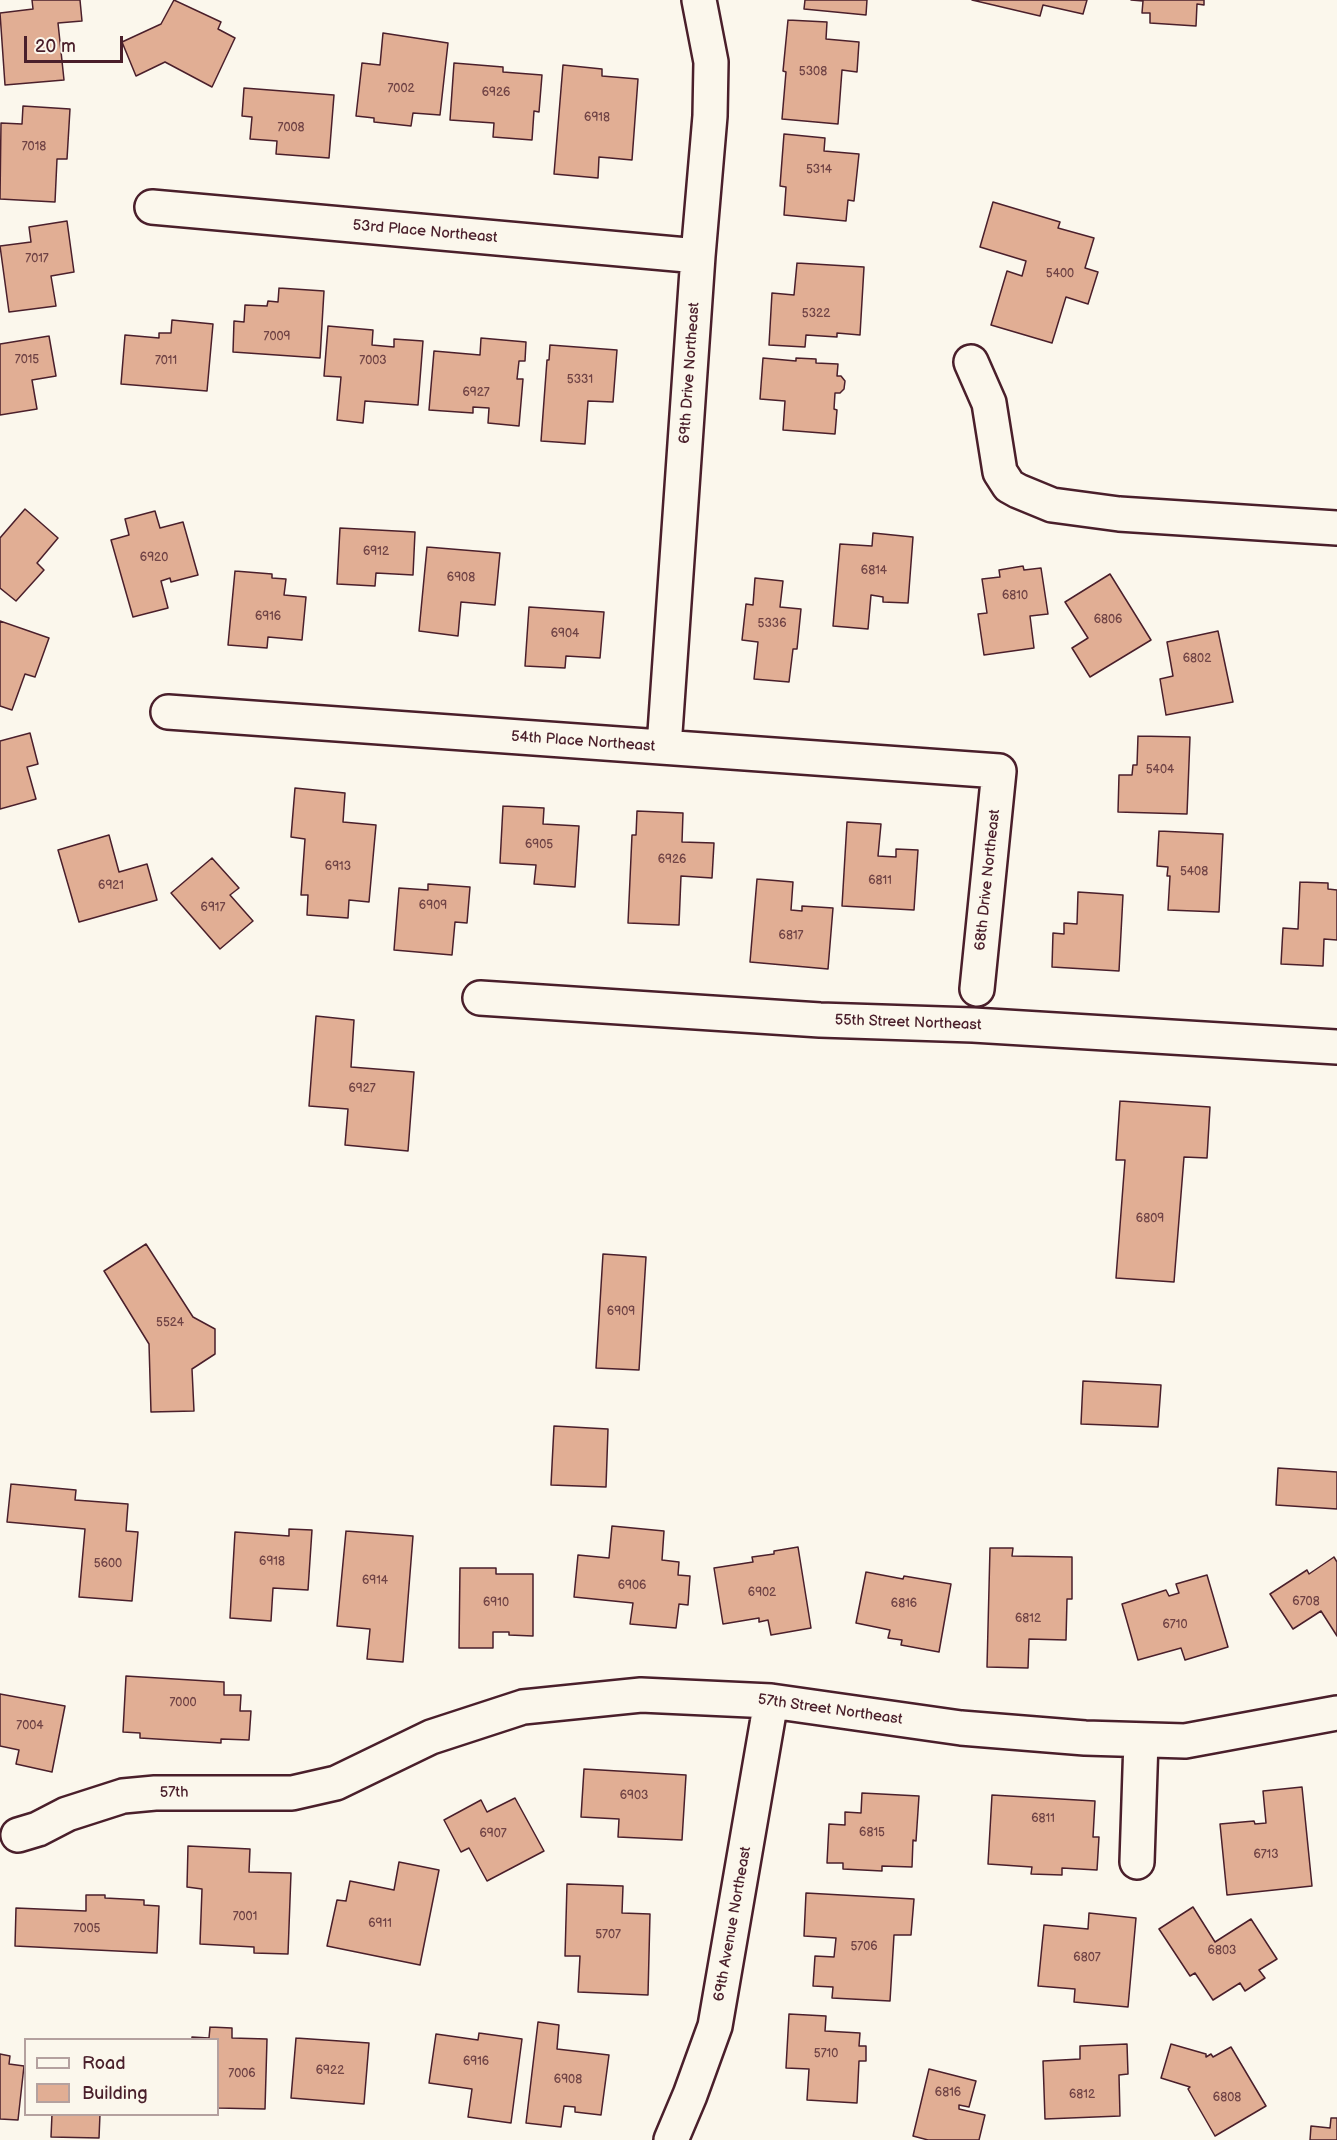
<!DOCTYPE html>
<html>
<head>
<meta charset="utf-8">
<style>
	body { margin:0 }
	#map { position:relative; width:1337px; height:2140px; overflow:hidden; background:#fbf7ec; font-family:"Balsamiq Sans",sans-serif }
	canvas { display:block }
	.legend { position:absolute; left:24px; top:2038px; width:195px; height:78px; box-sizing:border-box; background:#fbf7ec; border:2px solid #b4a19f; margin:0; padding:8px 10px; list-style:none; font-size:18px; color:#4a1f2b }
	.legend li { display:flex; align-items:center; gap:12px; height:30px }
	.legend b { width:30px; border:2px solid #b4a19f }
	.scale { position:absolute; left:24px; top:36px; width:99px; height:27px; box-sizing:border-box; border:3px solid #4a1f2b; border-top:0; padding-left:8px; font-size:18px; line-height:21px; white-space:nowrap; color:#4a1f2b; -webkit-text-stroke:4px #fbf7ec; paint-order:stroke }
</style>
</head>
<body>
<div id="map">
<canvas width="1337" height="2140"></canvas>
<ul class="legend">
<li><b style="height:8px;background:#fbf7ec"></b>Road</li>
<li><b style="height:16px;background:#e1ae94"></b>Building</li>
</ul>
<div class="scale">20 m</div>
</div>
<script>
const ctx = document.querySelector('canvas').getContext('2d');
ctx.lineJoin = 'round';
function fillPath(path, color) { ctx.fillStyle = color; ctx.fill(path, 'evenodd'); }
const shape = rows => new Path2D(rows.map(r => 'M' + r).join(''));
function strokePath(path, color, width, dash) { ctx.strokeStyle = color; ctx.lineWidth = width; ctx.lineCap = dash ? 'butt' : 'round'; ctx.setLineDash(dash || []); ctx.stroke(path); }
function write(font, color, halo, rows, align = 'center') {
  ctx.font = font + ' "Balsamiq Sans",sans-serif'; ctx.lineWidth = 6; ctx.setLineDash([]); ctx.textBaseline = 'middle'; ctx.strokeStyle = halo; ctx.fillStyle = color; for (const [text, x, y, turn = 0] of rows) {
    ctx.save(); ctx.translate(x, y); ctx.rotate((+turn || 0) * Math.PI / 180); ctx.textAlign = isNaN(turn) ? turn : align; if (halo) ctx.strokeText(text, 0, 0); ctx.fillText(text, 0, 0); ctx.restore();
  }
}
const building = shape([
	[32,0,80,0,82,21,58,23,64,80,5,85,0,13,33,9,32,0],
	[174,0,221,22,218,29,235,38,212,87,165,62,136,76,122,42,161,24,174,0],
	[805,0,867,0,866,15,804,9,805,0],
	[972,0,1087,0,1083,14,1043,5,1040,16,972,0],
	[1131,0,1204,0,1204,5,1197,4,1196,26,1150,23,1150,13,1142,13,1143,1,1131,0],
	[788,20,827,22,826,39,859,42,857,72,842,70,838,124,782,119,786,72,783,71,788,20],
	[383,33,448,43,440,115,413,113,411,126,374,122,374,118,356,116,362,63,380,65,383,33],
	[454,63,503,67,503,72,542,75,539,112,534,111,532,140,493,137,494,123,450,120,454,63],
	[563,65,602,69,602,76,638,79,632,160,599,157,598,178,554,174,563,65],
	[244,88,334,95,329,158,276,154,277,141,250,139,252,117,242,116,244,88],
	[23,106,70,109,67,159,57,159,55,202,0,199,1,123,22,124,23,106],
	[784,134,825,138,824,151,859,154,854,201,848,200,846,221,784,215,786,187,780,186,784,134],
	[993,202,1060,222,1058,228,1094,238,1085,268,1098,272,1088,304,1066,297,1052,343,991,325,1007,271,1022,276,1026,261,980,247,993,202],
	[67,221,74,272,51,276,56,306,9,312,0,246,31,242,29,227,67,221],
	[797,263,864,267,860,335,837,333,837,337,806,335,805,347,769,345,772,293,794,295,797,263],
	[279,288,324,291,320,358,233,352,234,321,244,322,245,305,267,306,268,301,278,302,279,288],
	[172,320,213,324,207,391,121,384,125,335,159,338,159,333,171,333,172,320],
	[328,326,373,330,372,345,394,347,394,339,423,341,418,405,365,401,363,423,337,420,341,377,324,376,328,326],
	[49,336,56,376,32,380,37,409,0,415,0,344,49,336],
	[481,338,526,342,525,361,519,361,517,379,523,379,519,426,488,423,489,408,473,407,473,413,429,410,434,351,480,355,481,338],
	[550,345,617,350,613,402,588,401,585,444,541,441,547,360,549,360,550,345],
	[763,358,796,361,796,358,816,359,816,363,838,364,837,376,841,376,845,381,844,389,840,393,835,393,834,409,837,410,835,434,783,430,785,401,760,399,763,358],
	[25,509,58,538,37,563,44,570,16,601,0,588,0,538,25,509],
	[155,511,160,528,183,522,198,575,171,582,170,578,161,581,168,608,133,617,111,540,129,535,125,519,155,511],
	[340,528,415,532,413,575,376,573,375,586,337,584,340,528],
	[873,533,913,537,908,603,883,602,883,597,871,595,868,629,833,626,840,544,872,546,873,533],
	[427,547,500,553,495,605,461,602,458,636,419,631,427,547],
	[1023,566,1024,570,1041,568,1048,614,1030,616,1034,648,984,655,978,614,987,613,982,579,1000,577,999,570,1023,566],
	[235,571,272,574,272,578,286,579,284,595,306,597,302,640,268,637,267,648,228,645,235,571],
	[1110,574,1151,640,1090,677,1072,648,1088,638,1065,602,1110,574],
	[755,578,783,581,780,607,801,609,797,649,793,649,789,682,754,679,758,642,742,640,746,604,753,605,755,578],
	[529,607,604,612,600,658,566,656,565,668,525,666,529,607],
	[0,621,49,638,35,677,25,674,12,710,0,706,0,621],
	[1218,631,1233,702,1166,715,1160,679,1173,676,1167,642,1218,631],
	[30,733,38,764,27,767,36,799,0,809,0,741,30,733],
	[1138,736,1190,737,1187,814,1118,812,1119,775,1132,775,1133,765,1137,765,1138,736],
	[295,788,345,793,343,822,376,825,369,902,349,900,348,918,307,915,308,895,301,895,305,839,291,837,295,788],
	[503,806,544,808,543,824,579,826,575,887,534,884,536,865,500,863,503,806],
	[637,811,683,813,682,842,714,843,712,878,681,876,679,925,628,923,632,835,636,835,637,811],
	[847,822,881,824,878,856,896,857,896,849,918,850,914,910,842,906,847,822],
	[1159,831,1223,834,1219,912,1168,910,1170,876,1167,876,1168,867,1157,866,1159,831],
	[109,835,119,872,147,864,157,900,79,922,58,850,109,835],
	[212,858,239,888,230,895,253,921,220,949,171,893,212,858],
	[757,879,793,882,791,910,802,911,802,906,833,908,828,969,750,962,757,879],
	[1300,882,1328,883,1328,889,1337,890,1337,940,1324,939,1323,966,1281,964,1283,928,1298,929,1300,882],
	[428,884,470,887,467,923,455,922,452,955,394,950,399,888,428,890,428,884],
	[1078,892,1123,895,1119,971,1052,967,1053,933,1064,934,1064,923,1077,924,1078,892],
	[316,1016,354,1020,351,1067,414,1072,408,1151,345,1145,348,1109,309,1106,316,1016],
	[1120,1101,1210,1107,1207,1158,1184,1157,1174,1282,1116,1278,1125,1160,1116,1160,1120,1101],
	[146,1244,193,1317,215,1329,215,1354,192,1369,194,1411,151,1412,149,1344,104,1271,146,1244],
	[603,1254,646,1257,639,1370,596,1368,603,1254],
	[1083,1381,1161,1385,1158,1427,1081,1424,1083,1381],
	[554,1426,608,1429,606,1487,551,1485,554,1426],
	[1278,1468,1337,1472,1337,1509,1276,1505,1278,1468],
	[11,1484,76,1490,75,1500,128,1504,126,1531,138,1532,132,1601,79,1597,85,1529,7,1522,11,1484],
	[612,1526,664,1531,662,1560,679,1562,678,1575,690,1576,688,1605,679,1604,676,1628,630,1624,633,1603,574,1597,578,1555,609,1558,612,1526],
	[289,1529,312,1530,308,1590,273,1588,271,1621,230,1618,235,1532,289,1536,289,1529],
	[346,1531,413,1536,403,1662,367,1659,370,1629,337,1626,346,1531],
	[798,1547,811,1628,771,1635,768,1620,759,1622,759,1618,723,1624,714,1568,753,1562,752,1557,774,1554,774,1551,798,1547],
	[990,1548,1013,1548,1012,1556,1072,1557,1072,1599,1067,1599,1066,1640,1029,1639,1028,1668,987,1667,990,1548],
	[1334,1557,1337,1562,1337,1636,1321,1611,1293,1629,1270,1594,1307,1570,1309,1574,1334,1557],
	[460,1568,496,1568,496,1574,533,1574,533,1636,509,1635,509,1632,493,1632,493,1648,459,1648,460,1568],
	[866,1572,903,1579,904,1576,951,1584,939,1652,901,1645,902,1640,888,1638,890,1630,856,1623,866,1572],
	[1207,1575,1228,1647,1185,1660,1181,1648,1138,1660,1122,1604,1166,1590,1169,1596,1179,1593,1176,1584,1207,1575],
	[126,1676,224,1682,224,1695,241,1695,240,1711,251,1711,249,1740,221,1739,221,1743,140,1738,140,1733,123,1732,126,1676],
	[0,1694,65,1706,52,1772,16,1764,19,1750,0,1746,0,1694],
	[584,1769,686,1775,682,1840,618,1837,619,1819,581,1817,584,1769],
	[1302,1787,1312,1886,1227,1895,1220,1824,1254,1821,1255,1824,1266,1823,1263,1791,1302,1787],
	[862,1793,919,1796,916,1841,913,1840,912,1867,882,1866,882,1871,843,1869,843,1863,827,1863,829,1824,845,1825,845,1812,861,1813,862,1793],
	[992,1795,1095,1801,1093,1837,1099,1837,1097,1870,1062,1868,1062,1875,1031,1874,1032,1867,988,1864,992,1795],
	[515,1798,544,1851,487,1881,469,1848,461,1852,444,1820,481,1800,487,1812,515,1798],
	[188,1846,250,1849,249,1872,291,1873,288,1954,254,1953,254,1947,200,1944,202,1889,187,1887,188,1846],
	[399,1862,439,1870,420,1965,327,1946,337,1900,346,1901,350,1881,394,1890,399,1862],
	[567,1884,623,1886,622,1913,650,1914,648,1995,578,1992,580,1956,565,1956,567,1884],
	[806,1893,914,1899,911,1935,894,1935,890,2001,832,1998,833,1987,813,1986,815,1956,834,1957,836,1938,804,1936,806,1893],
	[86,1895,105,1895,105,1898,144,1900,144,1905,159,1906,157,1953,15,1946,16,1908,86,1911,86,1895],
	[1193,1907,1215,1942,1251,1919,1277,1959,1259,1970,1265,1978,1245,1991,1240,1983,1213,2000,1195,1973,1190,1976,1159,1929,1193,1907],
	[1089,1913,1136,1918,1128,2007,1074,2002,1075,1989,1038,1986,1044,1925,1088,1929,1089,1913],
	[789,2014,826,2016,825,2031,860,2033,859,2046,866,2046,866,2061,859,2061,857,2103,807,2100,809,2069,786,2068,789,2014],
	[538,2022,559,2025,557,2049,609,2055,601,2115,575,2112,575,2107,564,2106,561,2127,526,2123,538,2022],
	[210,2027,232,2028,232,2038,267,2039,265,2109,218,2108,218,2040,192,2040,192,2037,209,2038,210,2027],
	[479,2033,522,2039,511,2123,468,2117,472,2089,429,2083,436,2034,478,2040,479,2033],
	[296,2038,369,2043,364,2104,291,2098,296,2038],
	[1127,2044,1128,2074,1119,2075,1120,2116,1045,2119,1043,2061,1080,2059,1080,2046,1127,2044],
	[1171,2044,1206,2054,1206,2057,1211,2054,1213,2057,1231,2047,1266,2106,1215,2136,1188,2089,1190,2087,1161,2078,1171,2044],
	[0,2054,10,2056,9,2064,24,2066,18,2120,0,2119,0,2054],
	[929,2069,976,2081,969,2107,959,2105,959,2109,985,2115,979,2140,928,2140,913,2136,929,2069],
	[52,2114,100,2114,99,2138,51,2137,52,2114],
	[1331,2118,1337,2118,1337,2140,1310,2140,1311,2126,1330,2128,1331,2118]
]);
fillPath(building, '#e1ae94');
strokePath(building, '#4a1f2b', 1.5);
const minor = shape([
	[152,207,698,256],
	[971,362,989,403,1000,472,1009,486,1018,491,1052,505,1119,514,1337,528],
	[168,712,999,771,977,989],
	[664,747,698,256,710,116,711,62,699,0],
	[480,998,820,1020,973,1025,1337,1047],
	[18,1835,38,1829,67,1814,123,1796,155,1793,292,1793,336,1783,431,1737,523,1707,641,1695,771,1701,961,1728,1085,1738,1185,1741,1337,1713],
	[1137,1862,1141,1740],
	[671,2140,690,2095,715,2026,771,1701]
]);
strokePath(minor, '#4a1f2b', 38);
strokePath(minor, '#fbf7ec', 33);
write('12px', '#704345', null, [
	["5308",813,72],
	["7002",401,89],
	["6926",496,93],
	["6918",597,118],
	["7008",291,128],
	["7018",34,147],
	["5314",819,170],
	["7017",37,259],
	["5400",1060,274],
	["5322",816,314],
	["7009",277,337],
	["7015",27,360],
	["7011",166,361],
	["7003",373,361],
	["5331",580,380],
	["6927",476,393],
	["6912",376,552],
	["6920",154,558],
	["6814",874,571],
	["6908",461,578],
	["6810",1015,596],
	["6916",268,617],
	["6806",1108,620],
	["5336",772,624],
	["6904",565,634],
	["6802",1197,659],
	["5404",1160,770],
	["6905",539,845],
	["6926",672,860],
	["6913",338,867],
	["5408",1194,872],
	["6811",880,881],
	["6921",111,886],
	["6909",433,906],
	["6917",213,908],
	["6817",791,936],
	["6927",362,1089],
	["6809",1150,1219],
	["6909",621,1312],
	["5524",170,1323],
	["6918",272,1562],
	["5600",108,1564],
	["6914",375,1581],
	["6906",632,1586],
	["6902",762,1593],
	["6708",1306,1602],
	["6910",496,1603],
	["6816",904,1604],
	["6812",1028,1619],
	["6710",1175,1625],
	["7000",183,1703],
	["7004",30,1726],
	["6903",634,1796],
	["6811",1043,1819],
	["6815",872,1833],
	["6907",493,1834],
	["6713",1266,1855],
	["7001",245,1917],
	["6911",380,1924],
	["7005",87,1929],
	["5707",608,1935],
	["5706",864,1947],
	["6803",1222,1951],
	["6807",1087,1958],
	["5710",826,2054],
	["6916",476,2062],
	["6922",330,2071],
	["7006",242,2074],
	["6908",568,2080],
	["6816",948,2093],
	["6812",1082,2095],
	["6808",1227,2098]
]);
write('15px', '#4a1f2b', '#fbf7ec', [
	["53rd Place Northeast",425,232,5],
	["69th Drive Northeast",690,373,-86],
	["54th Place Northeast",583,742,4],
	["68th Drive Northeast",988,880,-84],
	["55th Street Northeast",908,1023,2],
	["57th Street Northeast",830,1710,8],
	["57th",174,1793,-1],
	["69th Avenue Northeast",733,1924,-80]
]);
</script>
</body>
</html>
